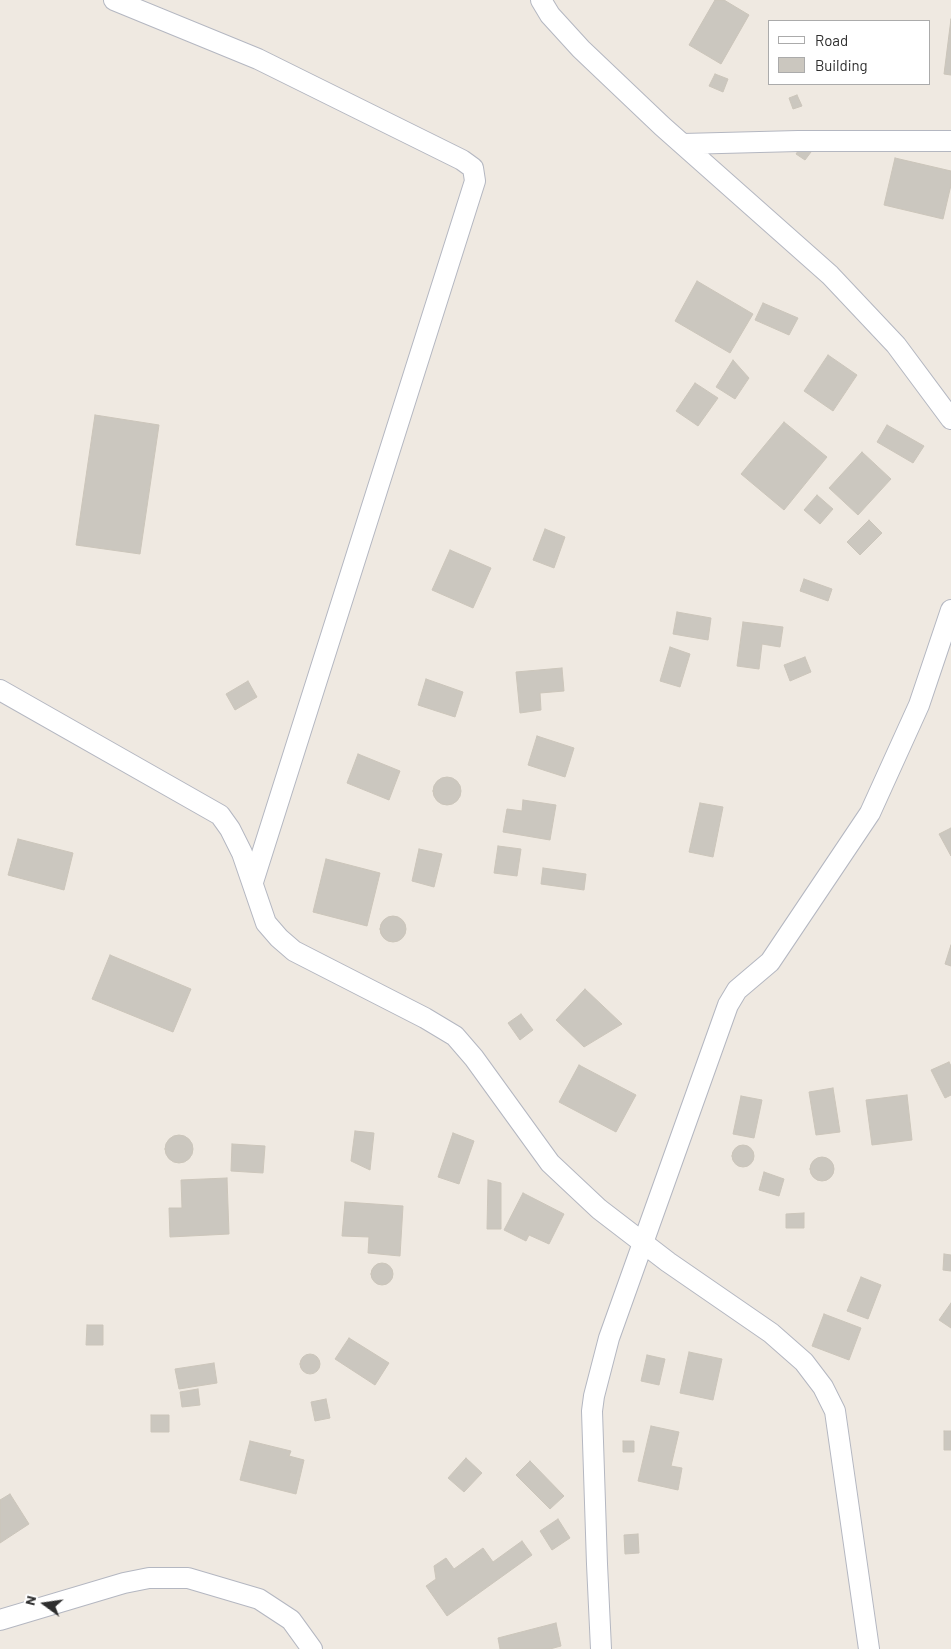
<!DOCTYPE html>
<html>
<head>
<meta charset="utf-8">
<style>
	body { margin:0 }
	#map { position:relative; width:951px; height:1649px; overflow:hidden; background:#efe9e1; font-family:Barlow,sans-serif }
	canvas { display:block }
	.legend { position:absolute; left:768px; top:20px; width:162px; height:65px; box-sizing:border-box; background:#fff; border:1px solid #ababab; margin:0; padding:6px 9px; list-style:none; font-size:15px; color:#2e2e2e }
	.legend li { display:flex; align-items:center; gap:10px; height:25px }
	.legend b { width:25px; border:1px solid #ababab }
	.north { position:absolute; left:20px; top:1579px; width:50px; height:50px; -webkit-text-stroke:4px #fff; paint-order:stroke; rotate:284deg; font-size:14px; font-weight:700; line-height:20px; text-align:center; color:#2e2e2e }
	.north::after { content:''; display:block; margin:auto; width:18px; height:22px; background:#2e2e2e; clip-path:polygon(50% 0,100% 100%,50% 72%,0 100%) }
</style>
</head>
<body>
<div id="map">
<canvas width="951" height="1649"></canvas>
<ul class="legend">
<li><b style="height:6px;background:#fff"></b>Road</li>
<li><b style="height:14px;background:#cbc7bf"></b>Building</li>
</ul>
<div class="north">N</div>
</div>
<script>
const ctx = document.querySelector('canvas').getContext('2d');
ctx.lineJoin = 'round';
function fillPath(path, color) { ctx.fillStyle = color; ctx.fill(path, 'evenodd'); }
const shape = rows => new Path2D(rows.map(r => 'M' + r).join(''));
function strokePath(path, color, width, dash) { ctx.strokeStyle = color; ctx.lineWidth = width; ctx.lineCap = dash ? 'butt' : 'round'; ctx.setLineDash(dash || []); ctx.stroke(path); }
const building = shape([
	[715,0,724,0,749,15,721,64,689,45,715,0],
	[951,19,951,75,944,74,951,19],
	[715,74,728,79,723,92,709,86,715,74],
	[797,95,802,106,793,109,789,98,797,95],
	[804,142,814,148,805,160,796,154,804,142],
	[895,158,951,171,951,185,943,219,884,205,895,158],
	[697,281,753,314,730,353,675,321,697,281],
	[763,303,798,318,789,335,755,320,763,303],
	[828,355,857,375,833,411,804,391,828,355],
	[733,360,749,378,735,399,716,387,733,360],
	[695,383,718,398,698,426,676,411,695,383],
	[95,415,159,425,140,554,76,545,95,415],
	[784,422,827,457,784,510,741,474,784,422],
	[887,425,924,446,913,463,877,442,887,425],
	[862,452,891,479,858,515,829,488,862,452],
	[817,495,833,509,820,524,804,510,817,495],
	[869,520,882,533,860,555,847,542,869,520],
	[545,529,565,537,554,568,533,560,545,529],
	[450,550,491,568,473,608,432,590,450,550],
	[804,579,832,589,828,601,800,591,804,579],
	[677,612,711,618,708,640,673,634,677,612],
	[743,622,783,627,780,647,762,644,759,669,737,666,743,622],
	[670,647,690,654,680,687,660,681,670,647],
	[805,657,811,672,790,681,784,665,805,657],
	[562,668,564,691,540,693,541,710,520,713,516,672,562,668],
	[426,679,463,692,455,717,418,705,426,679],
	[248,681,257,697,235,710,226,694,248,681],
	[537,736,574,748,565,777,528,765,537,736],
	[358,754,400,771,389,800,347,783,358,754],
	'433 791a14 14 0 1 1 28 0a14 14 0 1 1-28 0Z',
	[523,800,556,805,550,840,503,832,507,809,522,811,523,800],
	[700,803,723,807,713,857,689,852,700,803],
	[951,828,951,856,939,834,951,828],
	[18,839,73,853,64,890,8,875,18,839],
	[498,846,521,849,517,876,494,873,498,846],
	[419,849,442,854,434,887,412,881,419,849],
	[326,859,380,873,367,926,313,912,326,859],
	[543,868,586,874,584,890,541,884,543,868],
	'380 929a13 13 0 1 1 26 0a13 13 0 1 1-26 0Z',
	[951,945,951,966,945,964,951,945],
	[110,955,191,989,173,1032,92,999,110,955],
	[585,989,622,1024,584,1047,556,1020,585,989],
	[521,1014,533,1030,520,1040,508,1023,521,1014],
	[949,1062,951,1066,951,1095,945,1098,931,1070,949,1062],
	[579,1065,636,1095,616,1132,559,1102,579,1065],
	[833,1088,840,1132,816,1135,809,1092,833,1088],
	[907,1095,912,1140,872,1145,866,1100,907,1095],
	[741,1096,762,1100,754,1138,733,1134,741,1096],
	[355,1131,374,1133,370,1170,351,1161,355,1131],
	[453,1133,474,1141,459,1184,438,1177,453,1133],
	'165 1149a14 14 0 1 1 28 0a14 14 0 1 1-28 0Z',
	[232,1144,265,1146,263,1173,231,1171,232,1144],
	'732 1156a11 11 0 1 1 22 0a11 11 0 1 1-22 0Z',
	'810 1169a12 12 0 1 1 24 0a12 12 0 1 1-24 0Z',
	[764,1172,784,1179,779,1196,759,1190,764,1172],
	[227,1178,229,1234,170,1237,169,1208,182,1208,181,1180,227,1178],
	[488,1180,501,1183,501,1229,487,1229,488,1180],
	[523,1193,564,1214,549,1244,529,1235,526,1241,504,1230,523,1193],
	[345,1202,403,1206,400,1256,368,1253,369,1237,342,1236,345,1202],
	[804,1213,804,1228,786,1228,786,1214,804,1213],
	[944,1254,951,1255,951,1271,943,1270,944,1254],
	'371 1274a11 11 0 1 1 22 0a11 11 0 1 1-22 0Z',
	[861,1277,881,1285,868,1319,847,1311,861,1277],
	[951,1303,951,1328,939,1320,951,1303],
	[824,1314,861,1328,849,1360,812,1346,824,1314],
	[87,1325,103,1325,103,1345,86,1345,87,1325],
	[349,1338,389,1363,375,1385,335,1359,349,1338],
	[689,1352,722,1359,713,1400,680,1393,689,1352],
	'300 1364a10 10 0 1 1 20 0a10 10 0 1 1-20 0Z',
	[647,1355,665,1359,659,1385,641,1381,647,1355],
	[214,1363,217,1383,179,1389,175,1369,214,1363],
	[198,1389,200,1405,182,1407,180,1392,198,1389],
	[326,1399,330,1418,315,1421,311,1402,326,1399],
	[151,1415,169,1415,169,1432,151,1432,151,1415],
	[651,1426,679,1432,671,1466,682,1468,678,1490,638,1481,651,1426],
	[944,1431,951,1431,951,1450,944,1450,944,1431],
	[250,1441,291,1451,289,1456,304,1460,296,1494,240,1480,250,1441],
	[623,1441,634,1441,634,1452,623,1452,623,1441],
	[466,1458,482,1473,464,1492,448,1478,466,1458],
	[530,1461,564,1496,550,1509,516,1475,530,1461],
	[10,1494,29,1524,0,1543,0,1500,10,1494],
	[558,1519,570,1538,552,1550,540,1531,558,1519],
	[638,1534,639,1553,625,1554,624,1535,638,1534],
	[522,1541,532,1555,447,1616,426,1586,436,1579,434,1566,446,1558,454,1569,483,1548,493,1562,522,1541],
	[556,1623,561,1646,550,1649,500,1649,498,1638,556,1623]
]);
fillPath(building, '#cbc7bf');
strokePath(building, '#cbc5ba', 1);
const street = shape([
	[114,0,258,59,462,160,473,168,475,181,253,882],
	[541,0,550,15,581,49,662,126,830,275,896,345,951,419],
	[683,144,798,141,951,141],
	[0,690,220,815,230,829,242,853,266,923,279,938,294,951,425,1018,455,1036,474,1058,550,1163,599,1209,668,1262,771,1333,804,1362,823,1387,835,1411,869,1649],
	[0,1620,124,1583,149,1578,188,1578,259,1599,291,1620,312,1649],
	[601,1649,597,1564,592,1411,594,1396,609,1338,728,1005,737,990,770,962,870,813,919,705,951,610]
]);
strokePath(street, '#b4b7c1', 22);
strokePath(street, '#fff', 20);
</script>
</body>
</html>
